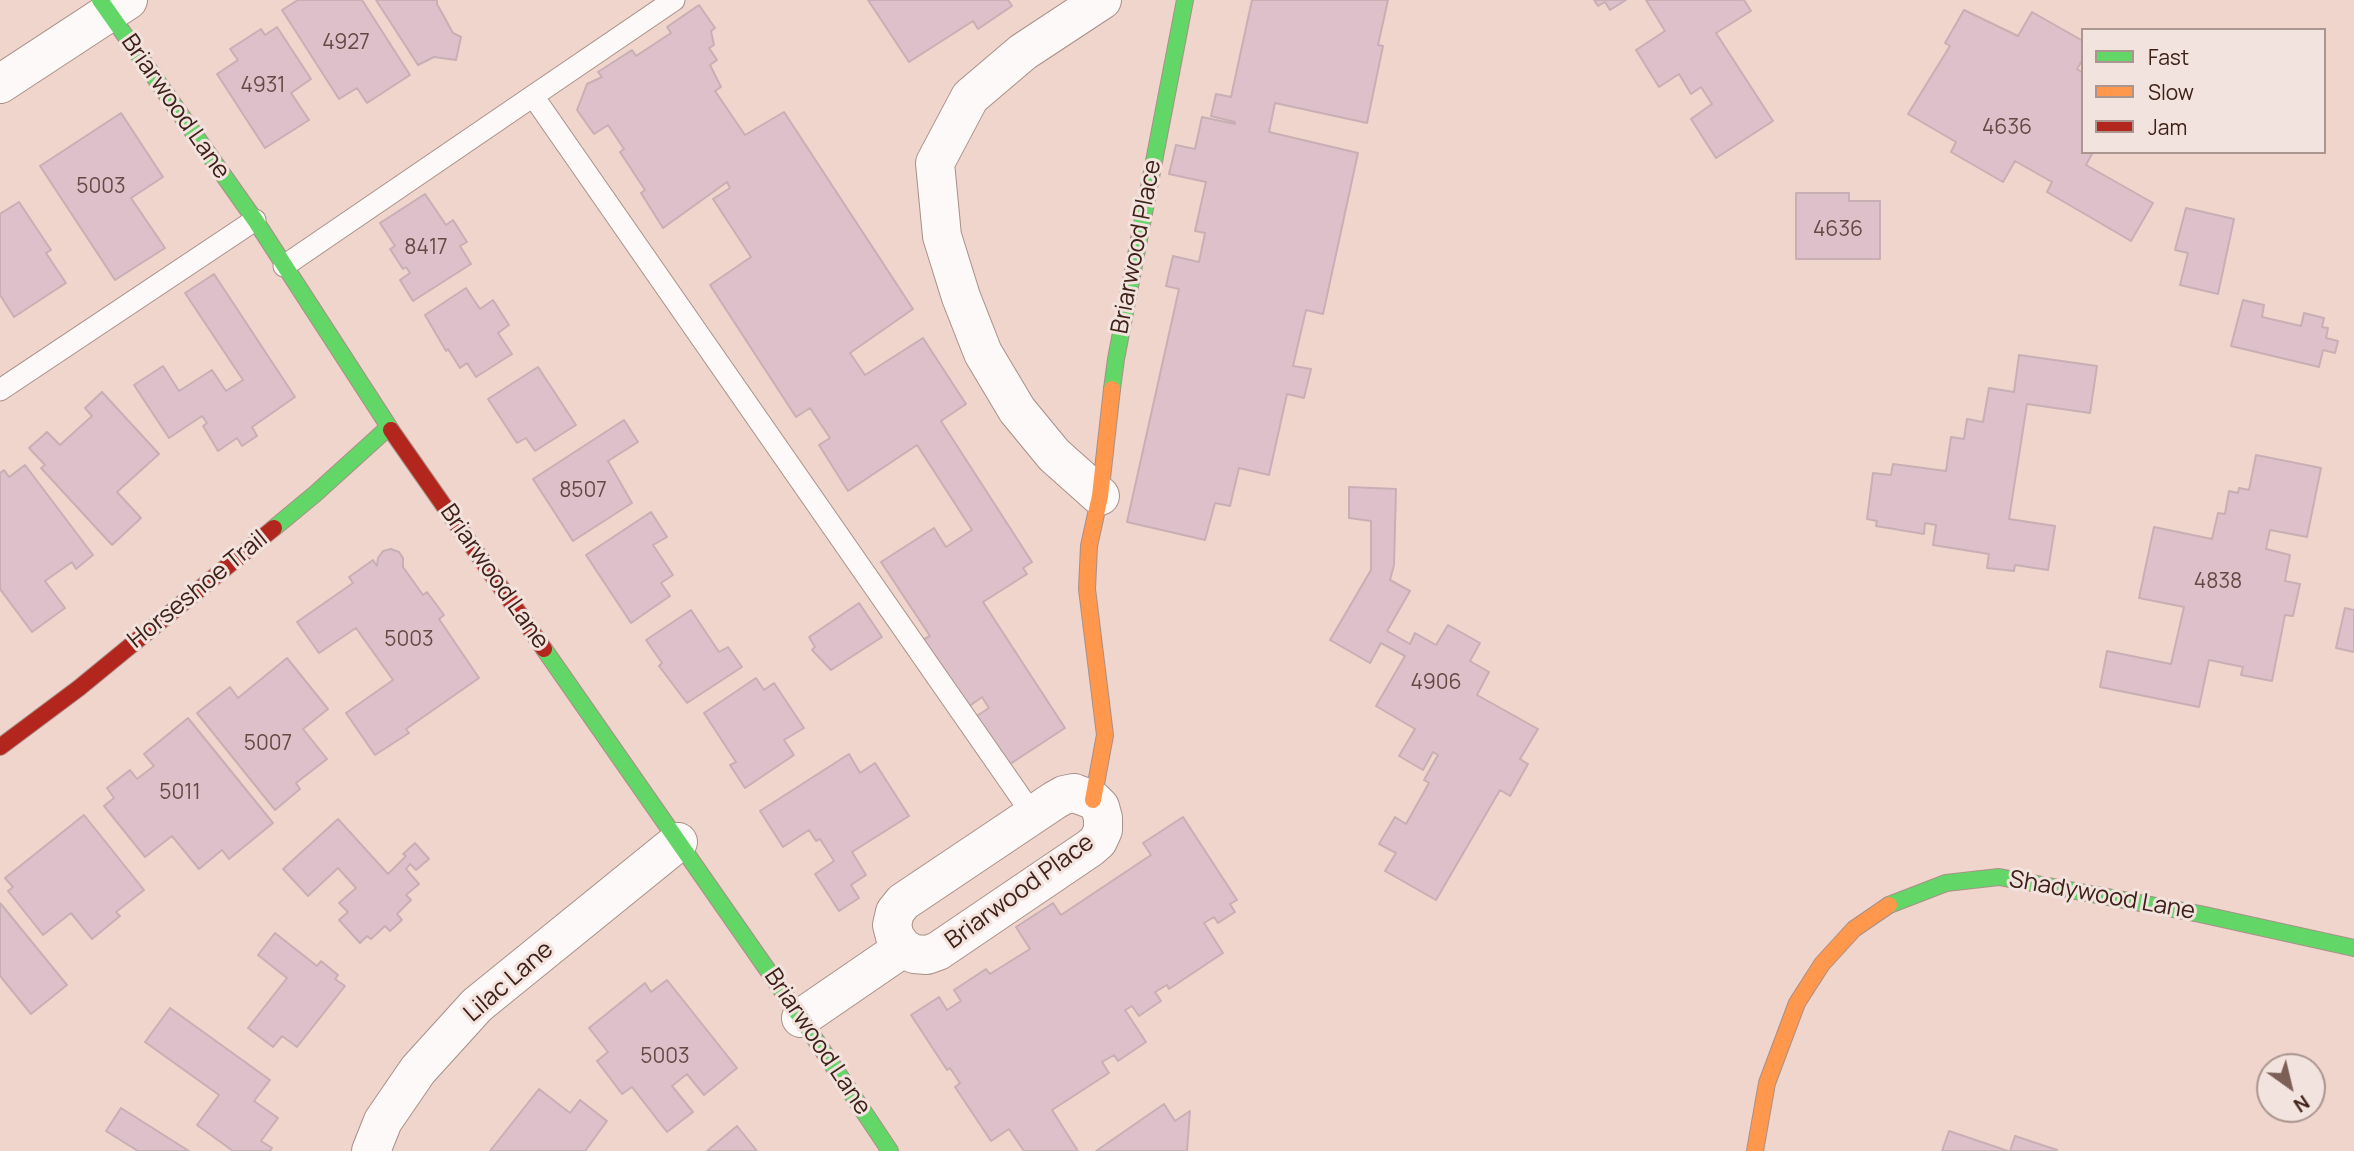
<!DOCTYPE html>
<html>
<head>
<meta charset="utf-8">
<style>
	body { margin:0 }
	#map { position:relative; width:2354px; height:1151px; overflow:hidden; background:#f0d5cd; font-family:Manrope,sans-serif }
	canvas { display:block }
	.legend { position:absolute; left:2081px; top:28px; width:245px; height:126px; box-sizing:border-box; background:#f3e3de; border:2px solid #ab958f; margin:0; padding:9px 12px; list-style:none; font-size:21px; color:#3e2118 }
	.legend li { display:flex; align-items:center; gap:14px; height:35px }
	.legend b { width:35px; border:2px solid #ab958f }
	.north { position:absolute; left:2256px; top:1053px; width:70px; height:70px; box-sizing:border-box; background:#f3e3de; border:2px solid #ab958f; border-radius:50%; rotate:146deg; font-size:19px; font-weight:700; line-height:28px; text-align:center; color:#3e2118 }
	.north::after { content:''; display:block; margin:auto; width:24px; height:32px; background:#7c6057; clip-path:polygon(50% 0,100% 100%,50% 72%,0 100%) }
</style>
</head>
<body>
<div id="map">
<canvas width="2354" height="1151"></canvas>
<ul class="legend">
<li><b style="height:9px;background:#63d668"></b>Fast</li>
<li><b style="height:9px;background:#ff974d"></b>Slow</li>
<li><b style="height:9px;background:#b3261e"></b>Jam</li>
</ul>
<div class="north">N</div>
</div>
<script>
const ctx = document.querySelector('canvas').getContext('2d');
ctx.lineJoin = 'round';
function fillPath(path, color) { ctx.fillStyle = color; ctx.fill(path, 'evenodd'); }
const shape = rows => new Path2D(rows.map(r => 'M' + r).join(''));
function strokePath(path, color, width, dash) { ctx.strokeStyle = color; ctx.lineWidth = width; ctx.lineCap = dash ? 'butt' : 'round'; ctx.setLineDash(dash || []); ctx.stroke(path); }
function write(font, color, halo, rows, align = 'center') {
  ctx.font = font + ' Manrope,sans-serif'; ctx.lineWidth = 6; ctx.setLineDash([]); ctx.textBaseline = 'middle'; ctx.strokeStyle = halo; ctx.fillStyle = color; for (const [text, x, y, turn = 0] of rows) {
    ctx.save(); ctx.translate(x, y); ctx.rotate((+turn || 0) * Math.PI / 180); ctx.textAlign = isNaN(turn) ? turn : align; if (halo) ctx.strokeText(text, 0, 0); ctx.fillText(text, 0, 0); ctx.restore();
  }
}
const building = shape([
	[298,0,362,0,410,75,367,103,357,88,339,99,282,10,298,0],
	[376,0,437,0,437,4,453,33,461,37,456,60,434,57,418,65,376,0],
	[868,0,1008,0,1012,6,978,29,973,21,909,62,868,0],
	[1252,0,1388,0,1378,45,1383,46,1367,123,1275,103,1269,132,1358,153,1323,314,1306,310,1293,366,1311,369,1304,398,1287,394,1269,475,1239,468,1230,506,1215,503,1205,540,1127,522,1179,289,1166,286,1173,256,1199,262,1205,233,1195,231,1206,182,1169,174,1176,145,1195,149,1202,117,1235,124,1235,122,1211,116,1216,94,1231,97,1252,0],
	[1594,0,1626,0,1610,10,1605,2,1598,6,1594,0],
	[1646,0,1744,0,1751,11,1716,33,1773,121,1716,158,1691,119,1712,104,1701,87,1691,94,1679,74,1659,87,1636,50,1665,31,1646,0],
	[699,5,715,28,711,31,714,45,709,48,717,60,710,65,721,87,715,91,745,135,784,112,913,309,850,353,865,375,923,338,966,404,941,421,1032,562,1023,568,1027,574,983,602,1065,728,1004,768,972,719,989,708,982,697,964,710,919,642,930,636,881,562,934,528,946,547,972,530,917,445,848,491,819,445,830,438,810,408,796,417,710,285,751,257,713,199,730,188,727,182,663,228,641,193,645,190,620,152,624,149,608,125,594,134,577,110,587,84,602,77,598,72,632,50,636,56,671,33,667,27,699,5],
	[1964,10,2018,36,2032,12,2083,41,2083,59,2077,69,2083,73,2083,152,2093,152,2086,165,2153,203,2131,241,2047,192,2052,182,2015,161,2003,182,1951,152,1956,142,1908,114,1950,46,1945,43,1964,10],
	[277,27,311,79,291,93,309,120,265,148,217,74,238,60,230,49,261,29,265,35,277,27],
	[121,113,163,177,131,198,165,248,115,280,40,166,121,113],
	[1796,193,1849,193,1849,201,1880,201,1880,259,1796,259,1796,193],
	[425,194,446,225,453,220,467,242,460,246,471,264,413,301,400,280,410,273,406,267,403,269,390,249,395,246,380,223,425,194],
	[19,202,51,250,46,253,66,283,14,317,0,295,0,214,19,202],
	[2186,208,2234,219,2218,294,2180,285,2188,253,2175,250,2186,208],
	[214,274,295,397,252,427,257,436,242,446,237,438,218,451,203,426,207,423,202,416,169,438,134,385,163,366,179,391,212,370,226,391,243,380,185,293,214,274],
	[466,288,480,309,493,300,509,325,498,333,512,354,476,377,467,363,460,368,448,349,446,351,425,315,466,288],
	[2243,300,2264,305,2262,317,2301,326,2304,313,2324,318,2322,327,2328,328,2326,338,2338,341,2335,353,2323,350,2319,367,2231,346,2243,300],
	[2019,355,2097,366,2090,413,2027,404,2009,519,2055,526,2048,570,2015,565,2014,571,1987,568,1989,554,1933,545,1936,525,1925,523,1924,534,1876,526,1877,521,1867,519,1873,473,1891,475,1893,464,1946,471,1951,437,1964,439,1967,419,1983,422,1989,388,2014,392,2019,355],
	[538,367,576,425,535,451,526,438,517,443,488,399,538,367],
	[102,392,159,454,117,492,141,518,112,545,41,468,45,465,29,448,47,432,60,445,92,416,85,408,102,392],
	[624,420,638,442,608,461,632,503,573,541,533,479,624,420],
	[2256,455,2321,468,2307,537,2270,530,2266,549,2290,555,2285,581,2300,584,2293,616,2285,615,2272,681,2241,675,2243,667,2209,660,2199,707,2100,687,2107,651,2171,664,2184,607,2139,598,2154,527,2212,539,2218,513,2225,514,2229,491,2238,493,2239,488,2249,490,2256,455],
	[25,465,93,555,76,569,72,562,45,581,65,608,32,632,0,589,0,473,4,470,9,477,25,465],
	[1349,487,1396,489,1394,565,1390,580,1410,591,1387,631,1410,644,1415,633,1436,645,1448,625,1480,643,1470,661,1489,672,1477,695,1538,729,1520,759,1528,764,1510,796,1500,790,1436,900,1385,871,1396,853,1379,844,1395,817,1406,824,1429,783,1424,780,1438,755,1433,752,1423,770,1399,756,1415,729,1376,706,1405,656,1381,643,1370,663,1330,640,1371,570,1371,521,1349,518,1349,487],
	[651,512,667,537,653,545,673,575,661,583,670,596,631,623,586,555,651,512],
	[391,549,399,552,403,558,403,567,423,595,427,592,444,615,439,619,479,678,406,729,409,733,375,755,346,713,393,680,356,628,319,653,297,622,353,583,349,577,373,560,377,566,378,558,383,551,391,549],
	[859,603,882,637,831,670,812,650,815,647,809,637,859,603],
	[2345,608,2354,610,2354,652,2336,648,2345,608],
	[691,610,719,652,728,647,742,667,687,703,659,666,662,663,646,640,691,610],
	[287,658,328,709,303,729,327,759,296,783,300,789,275,810,197,713,230,687,238,698,287,658],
	[756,678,764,690,774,683,804,728,784,740,794,755,745,788,730,765,736,762,704,713,756,678],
	[188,718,273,823,229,859,222,850,199,869,172,836,145,857,104,806,114,798,107,788,130,770,137,779,154,766,144,754,188,718],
	[849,754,860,773,875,763,909,816,852,852,866,875,851,885,859,898,839,911,815,874,834,861,820,839,816,841,809,830,783,847,760,811,849,754],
	[84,815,144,890,116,912,120,916,92,939,71,913,43,935,8,891,13,887,5,878,84,815],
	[1183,817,1237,900,1230,904,1235,912,1218,923,1214,917,1204,923,1223,953,1169,989,1167,985,1155,992,1161,1001,1139,1016,1132,1006,1125,1010,1146,1042,1118,1061,1114,1055,1102,1062,1109,1073,1052,1110,1078,1151,1024,1151,1009,1129,991,1141,955,1087,960,1083,950,1068,947,1070,911,1015,939,997,947,1010,961,1001,954,990,986,969,990,974,1030,949,1016,927,1053,903,1061,915,1151,855,1143,843,1183,817],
	[338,819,388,874,406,856,403,854,415,843,429,859,416,870,410,864,406,869,419,884,406,895,411,900,397,914,402,920,390,931,385,926,371,939,367,936,360,943,339,920,348,912,339,903,356,888,338,868,308,896,283,869,338,819],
	[0,903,67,985,31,1014,0,976,0,903],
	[275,933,317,966,321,961,338,975,335,979,345,986,297,1047,282,1036,273,1047,248,1028,287,978,258,955,275,933],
	[667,980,737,1068,704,1095,687,1074,672,1086,693,1112,667,1132,632,1087,622,1094,597,1061,608,1052,589,1028,645,983,651,992,667,980],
	[170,1008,270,1080,254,1101,278,1118,261,1141,272,1148,270,1151,233,1151,197,1125,219,1095,145,1042,170,1008],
	[539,1089,570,1113,580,1100,607,1121,585,1151,490,1151,539,1089],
	[1164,1104,1175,1121,1190,1111,1187,1151,1096,1151,1164,1104],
	[121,1108,189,1151,138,1151,106,1131,121,1108],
	[737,1126,757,1151,707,1151,737,1126],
	[1949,1131,2008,1151,1942,1151,1949,1131],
	[2015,1136,2057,1150,2056,1151,2010,1151,2015,1136]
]);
fillPath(building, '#dec0ca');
strokePath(building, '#c8afb4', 2);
const lane = shape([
	[674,0,533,96,1033,815],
	[284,266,533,96],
	[0,390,255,220]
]);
const street = shape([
	[0,84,128,0],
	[1100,496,1054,455,1017,410,983,353,961,297,942,236,935,163,970,97,1023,52,1102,0],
	[1074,793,1093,800,1100,807,1103,818,1103,830,1098,841,1090,848,938,951,927,955,914,954,903,948,895,937,892,925,895,912,903,902,1055,800,1064,795,1074,793],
	[801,1018,903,948],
	[371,1151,383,1121,418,1070,477,1005,678,842]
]);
const fast = shape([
	[100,0,255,220,391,430],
	[1112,389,1116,359,1185,0],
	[274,528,315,494,389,427],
	[544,649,801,1018,890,1151],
	[1889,905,1946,883,1999,877,2200,914,2354,948]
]);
const slow = shape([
	[1093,800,1105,735,1087,589,1089,546,1100,496,1112,389],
	[1755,1151,1767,1083,1797,1003,1822,964,1854,929,1889,905]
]);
const jam = shape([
	[391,430,544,649],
	[0,747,79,688,274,528]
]);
strokePath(lane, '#a89088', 23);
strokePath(street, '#a89088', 40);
strokePath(fast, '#a89088', 18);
strokePath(slow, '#a89088', 18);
strokePath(jam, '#a89088', 18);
strokePath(lane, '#fdf9f8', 21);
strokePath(street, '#fdf9f8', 38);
strokePath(fast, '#63d668', 16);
strokePath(slow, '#ff974d', 16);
strokePath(jam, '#b3261e', 16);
write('21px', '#664944', null, [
	["4927",346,43],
	["4931",263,86],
	["4636",2007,128],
	["5003",101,187],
	["4636",1838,230],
	["8417",426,248],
	["8507",583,491],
	["4838",2218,582],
	["5003",409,640],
	["4906",1436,683],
	["5007",268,744],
	["5011",180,793],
	["5003",665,1057]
]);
write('24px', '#3e2118', '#f3e3de', [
	["Briarwood Lane",175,107,55],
	["Briarwood Place",1137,247,-79],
	["Briarwood Lane",494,577,55],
	["Horseshoe Trail",198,590,-39],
	["Briarwood Place",1020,892,-36],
	["Shadywood Lane",2102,896,10],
	["Lilac Lane",509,982,-41],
	["Briarwood Lane",817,1042,56]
]);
</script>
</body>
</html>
